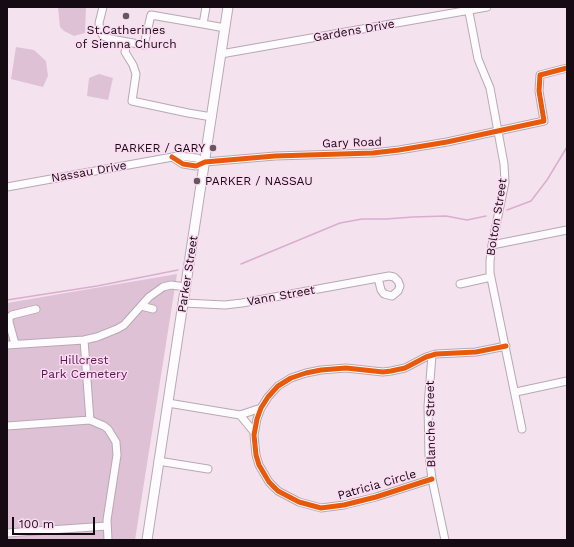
<!DOCTYPE html>
<html>
<head>
<meta charset="utf-8">
<style>
	body { margin:0 }
	#map { position:relative; width:574px; height:547px; overflow:hidden; background:#f4e3ef; font-family:"Work Sans",sans-serif }
	canvas { display:block }
	.frame { position:absolute; inset:0; border:8px solid #160b13; pointer-events:none }
	.scale { position:absolute; left:12px; top:517px; width:83px; height:18px; box-sizing:border-box; border:2px solid #160b13; border-top:0; padding-left:5px; font-size:12px; line-height:14px; white-space:nowrap; color:#160b13; -webkit-text-stroke:3px #fcdbf2; paint-order:stroke }
</style>
</head>
<body>
<div id="map">
<canvas width="574" height="547"></canvas>
<div class="frame"></div>
<div class="scale">100 m</div>
</div>
<script>
const ctx = document.querySelector('canvas').getContext('2d');
ctx.lineJoin = 'round';
function fillPath(path, color) { ctx.fillStyle = color; ctx.fill(path, 'evenodd'); }
const shape = rows => new Path2D(rows.map(r => 'M' + r).join(''));
function strokePath(path, color, width, dash) { ctx.strokeStyle = color; ctx.lineWidth = width; ctx.lineCap = dash ? 'butt' : 'round'; ctx.setLineDash(dash || []); ctx.stroke(path); }
function write(font, color, halo, rows, align = 'center') {
  ctx.font = font + ' "Work Sans",sans-serif'; ctx.lineWidth = 3; ctx.setLineDash([]); ctx.textBaseline = 'middle'; ctx.strokeStyle = halo; ctx.fillStyle = color; for (const [text, x, y, turn = 0] of rows) {
    ctx.save(); ctx.translate(x, y); ctx.rotate((+turn || 0) * Math.PI / 180); ctx.textAlign = isNaN(turn) ? turn : align; if (halo) ctx.strokeText(text, 0, 0); ctx.fillText(text, 0, 0); ctx.restore();
  }
}
fillPath(shape([
	[86,7,85,33,74,36,64,31,60,27,58,8],
	[16,47,34,50,46,61,48,76,43,87,11,79],
	[99,74,113,78,108,100,87,96,89,78],
	[177,274,135,540,7,540,7,303]
]), '#dfc1d6');
strokePath(shape([
	[507,210,531,201,547,180,567,147],
	[241,264,340,223,362,219,386,219,413,217,446,216,467,220,486,216],
	[7,300,97,286,178,270]
]), '#dcaccf', 1.5);
const minor = shape([
	[103,7,99,23,100,30,103,36,111,39,144,45,151,15,203,24,206,7],
	[468,7,478,59,490,88,504,164,505,182,492,245,490,261,490,273,522,429],
	[203,24,225,28],
	[127,42,125,52,133,65,136,74,132,101,188,113,212,117],
	[221,54,487,7],
	[172,157,183,164,196,166,205,162,275,156,373,153,399,150,447,142,544,121,539,91,540,75,567,68],
	[7,187,178,156,197,158,205,162],
	[492,245,567,230],
	[460,284,491,277],
	[184,303,225,305,242,303,378,278,389,276,394,277,398,281,400,286,398,291,392,296,384,294,381,290,378,278],
	[141,306,153,309],
	[84,340,90,420],
	[15,344,9,322,9,318,12,315,36,309],
	[7,345,84,340,97,337,117,329,124,325,149,297,163,287,171,285,186,287],
	[432,355,428,406,429,455,432,479,445,540],
	[516,392,567,381],
	[168,403,240,415,261,408],
	[240,415,254,432],
	[7,426,90,420,104,426,108,429,116,442,117,455,107,520,108,540],
	[158,461,208,469],
	[432,479,376,497,344,505,321,508,299,502,278,491,269,482,259,465,256,455,254,435,257,419,261,408,268,397,278,386,291,378,306,373,321,370,346,368,383,372,391,371,405,368,426,357,436,354,476,352,506,346],
	[7,533,107,526]
]);
const major = shape([
	[147,540,228,7]
]);
strokePath(minor, '#b6a9b2', 9);
strokePath(major, '#b6a9b2', 11);
strokePath(minor, '#fdfbfd', 7);
strokePath(major, '#fdfbfd', 9);
strokePath(shape([
	[172,157,183,164,196,166,205,162,275,156,373,153,399,150,447,142,544,121,539,91,540,75,567,68],
	[432,479,376,497,344,505,321,508,299,502,278,491,269,482,259,465,256,455,254,435,257,419,261,408,268,397,278,386,291,378,306,373,321,370,346,368,383,372,391,371,405,368,426,357,436,354,476,352,506,346]
]), '#e8590c', 5);
for (const [x, y, r, color] of [
	[126,16,4,"#645760"],
	[213,148,4,"#645760"],
	[197,181,4,"#645760"]
]) { const dot = new Path2D(); dot.arc(x, y, r, 0, 2 * Math.PI); ctx.fillStyle = color; ctx.fill(dot); strokePath(dot, '#fcdbf2', 1.5); }
write('12px', '#160b13', '#fcdbf2', [
	["St.Catherines",126,30],
	["of Sienna Church",126,44],
	["PARKER / GARY",205,148,"right"],
	["PARKER / NASSAU",205,181,"left"]
]);
write('12px', '#160b13', '#fcdbf2', [
	["Gardens Drive",354,31,-10],
	["Gary Road",352,143,-2],
	["Nassau Drive",89,172,-10],
	["Bolton Street",497,217,-81],
	["Parker Street",188,274,-81],
	["Vann Street",281,296,-10],
	["Blanche Street",431,424,-91],
	["Patricia Circle",377,485,-16]
]);
write('12px', '#5b144d', '#fcdbf2', [
	["Hillcrest",84,360],
	["Park Cemetery",84,374]
]);
</script>
</body>
</html>
